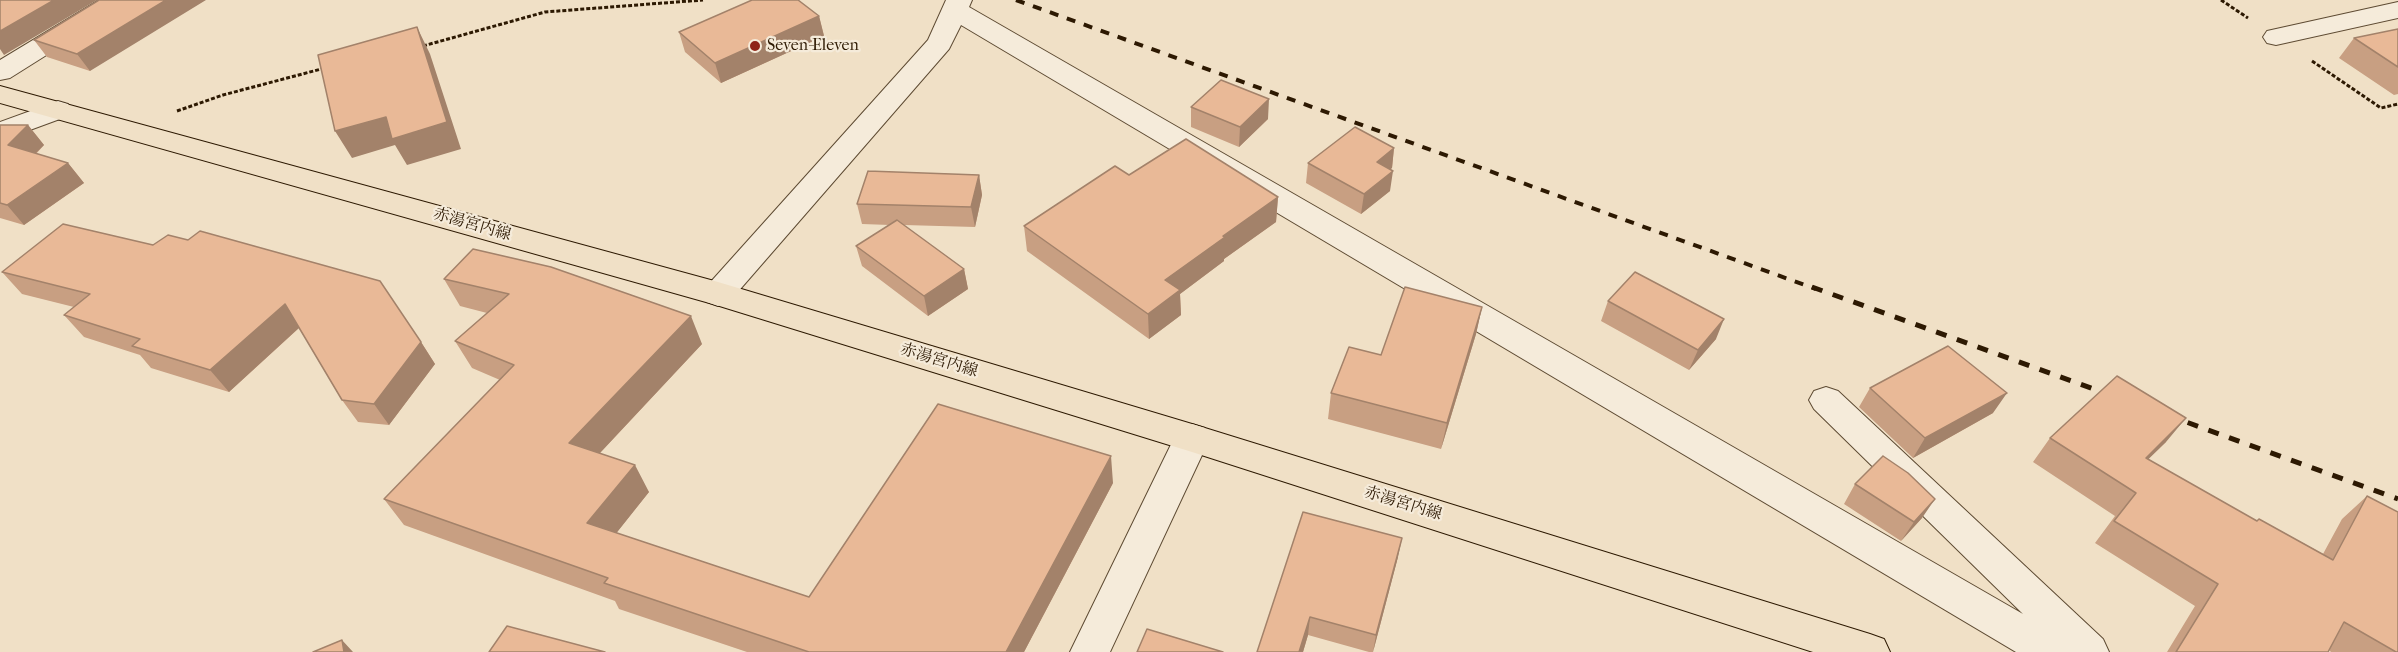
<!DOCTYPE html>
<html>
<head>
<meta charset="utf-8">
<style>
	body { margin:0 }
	canvas { display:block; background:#f0e0c6 }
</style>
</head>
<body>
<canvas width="2398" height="652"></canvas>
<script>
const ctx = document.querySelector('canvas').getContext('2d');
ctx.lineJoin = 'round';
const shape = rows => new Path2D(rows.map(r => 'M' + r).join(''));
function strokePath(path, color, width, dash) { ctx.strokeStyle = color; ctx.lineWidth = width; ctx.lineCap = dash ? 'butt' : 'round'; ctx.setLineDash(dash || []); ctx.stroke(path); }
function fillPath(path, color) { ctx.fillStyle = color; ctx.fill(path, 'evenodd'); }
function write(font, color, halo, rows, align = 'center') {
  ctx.font = font + ' "IM FELL French Canon","Noto Serif JP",serif'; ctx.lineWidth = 4.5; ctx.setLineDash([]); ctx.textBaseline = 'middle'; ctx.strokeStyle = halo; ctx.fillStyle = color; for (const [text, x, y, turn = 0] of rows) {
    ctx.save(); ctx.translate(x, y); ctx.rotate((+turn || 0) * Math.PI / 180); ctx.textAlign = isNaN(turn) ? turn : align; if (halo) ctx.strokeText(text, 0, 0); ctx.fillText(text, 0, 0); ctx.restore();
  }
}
const minor = shape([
	[99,0,130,0,126,5,10,78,0,80,0,60,99,0],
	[946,0,972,0,969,7,2023,614,1814,409,1809,400,1814,391,1826,387,1838,391,2103,639,2109,652,2016,652,961,25,949,49,729,302,718,306,707,302,702,294,707,286,928,40,946,0],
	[2398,2,2398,18,2276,45,2267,43,2263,37,2267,31,2398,2],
	[58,101,68,104,72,110,68,116,0,141,0,122,58,101],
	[1192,424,1205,428,1210,438,1110,652,1070,652,1179,428,1192,424]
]);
const major = shape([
	[0,86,718,282,1192,424,1870,634,1884,639,1890,652,1813,652,1192,452,713,304,0,103,0,86]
]);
strokePath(minor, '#5e4b33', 2);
strokePath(major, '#2d1902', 2);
strokePath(shape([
	[2221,0,2248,18],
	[423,46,545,12,703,0],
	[2312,61,2381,108,2398,104],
	[177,111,223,95,325,68]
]), '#2d1902', 3, [4, 2]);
fillPath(minor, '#f5ebda');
fillPath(major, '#f0e0c6');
strokePath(shape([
	[1016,0,1816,289]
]), '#2d1902', 4, [9, 9]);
strokePath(shape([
	[1812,287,2116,397],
	[2167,415,2398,499]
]), '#2d1902', 5, [11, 11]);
fillPath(shape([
	[99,0,90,71,47,57,34,40],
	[819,16,824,36,721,83,685,52,679,32],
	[2398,29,2398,94,2394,95,2339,58,2354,38],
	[1191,107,1268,119,1239,147,1191,127],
	[0,125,28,125,44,145,36,154,68,163,84,183,24,225,0,218],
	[1394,148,1392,168,1390,169,1390,191,1361,214,1306,183,1308,163],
	[979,175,982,195,975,227,904,225,964,269,968,289,928,316,862,266,856,246,890,225,862,224,857,204],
	[1129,175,1278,197,1276,222,1224,259,1224,261,1180,294,1181,315,1149,339,1027,251,1024,226],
	[473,249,702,344,600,453,649,492,616,533,809,597,1113,483,1024,652,747,652,619,609,615,601,404,525,384,499,500,380,472,368,455,341,487,313,460,306,444,279],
	[2,272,421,342,435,364,389,425,358,422,342,400,299,328,229,392,151,368,140,355,84,337,64,315,74,307,22,294],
	[1608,301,1716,339,1689,370,1601,321],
	[1482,307,1476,334,1441,449,1328,419,1331,393,1381,355],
	[1870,388,1993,413,1913,458,1859,407],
	[2050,438,2166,442,2148,459,2256,521,2259,519,2323,554,2342,519,2367,496,2398,652,2331,652,2329,650,2328,652,2167,652,2195,606,2095,543,2115,516,2033,462],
	[1855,484,1922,518,1901,541,1844,504],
	[1398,557,1373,652,1369,652,1308,635,1303,652,1257,652]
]), '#c89f82');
fillPath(shape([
	[54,0,97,0,4,55,0,49,0,31],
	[166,0,206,0,90,71,77,54],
	[819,16,824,36,721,83,715,63],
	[417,27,430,54,461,149,407,165,395,145,352,158,335,131,386,117],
	[1269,99,1268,119,1239,147,1240,127],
	[28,125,44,145,24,165,8,145],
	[1394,148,1392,168,1374,182,1377,162],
	[68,163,84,183,24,225,7,205],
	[1393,171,1390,191,1361,214,1364,194],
	[979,175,982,195,975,227,971,207],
	[1278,197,1276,222,1224,259,1224,261,1180,294,1181,315,1149,339,1148,314,1165,280,1223,236],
	[964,269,968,289,928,316,924,296],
	[285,304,301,326,229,392,210,370],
	[1482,307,1476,334,1441,449,1447,423],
	[691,316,702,344,584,470,569,443],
	[1724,319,1716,339,1689,370,1698,350],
	[421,342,435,364,389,425,374,404],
	[2007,393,1993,413,1913,458,1925,438],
	[2186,418,2166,442,2126,481,2146,458],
	[1111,456,1113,483,1024,652,1006,652],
	[635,465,649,492,603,550,587,523],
	[1935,499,1922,518,1901,541,1914,522],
	[1402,538,1398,557,1373,652,1376,635],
	[1310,617,1308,635,1303,652,1299,652],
	[342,640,353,652,344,652]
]), '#a3826a');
const building = shape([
	[0,0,54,0,0,31,0,0],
	[99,0,166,0,77,54,34,40,99,0],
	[752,0,798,0,819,16,715,63,679,32,752,0],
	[417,27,447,122,392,139,386,117,335,131,318,55,417,27],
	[2398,29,2398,67,2354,38,2398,29],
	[1221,80,1269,99,1240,127,1191,107,1221,80],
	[0,125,28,125,8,145,68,163,7,205,0,203,0,125],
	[1355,127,1394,148,1377,162,1393,171,1364,194,1308,163,1355,127],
	[1186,139,1278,197,1223,236,1225,237,1165,280,1180,290,1148,314,1024,226,1115,166,1129,175,1186,139],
	[868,171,979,175,971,207,857,204,868,171],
	[897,220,964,269,924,296,856,246,897,220],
	[63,224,153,245,168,235,188,240,200,231,380,281,421,342,374,404,342,400,285,304,210,370,132,346,140,339,64,315,90,294,2,272,63,224],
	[473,249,551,267,691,316,569,443,635,465,587,523,809,597,938,404,1111,456,1006,652,809,652,604,583,608,578,384,499,514,365,455,341,509,294,444,279,473,249],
	[1635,272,1724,319,1698,350,1608,301,1635,272],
	[1405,287,1482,307,1447,423,1331,393,1349,347,1381,355,1405,287],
	[1948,346,2007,393,1925,438,1870,388,1948,346],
	[2117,376,2186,418,2146,458,2257,521,2259,519,2333,560,2367,496,2398,512,2398,652,2396,652,2344,622,2328,652,2176,652,2218,584,2114,521,2136,493,2050,438,2117,376],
	[1883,456,1908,473,1935,499,1914,522,1855,484,1883,456],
	[1303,512,1402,538,1376,635,1310,617,1299,652,1257,652,1303,512],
	[507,626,605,652,489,652,507,626],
	[1147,629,1223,652,1137,652,1147,629],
	[342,640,344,652,313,652,342,640]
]);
fillPath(building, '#e9b997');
strokePath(building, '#a3826a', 1.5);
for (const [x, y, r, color] of [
	[755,46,6,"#8f2418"]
]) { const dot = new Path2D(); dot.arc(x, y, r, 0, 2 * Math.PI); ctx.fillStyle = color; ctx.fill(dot); strokePath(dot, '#f5ebda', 2); }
write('16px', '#2d1902', '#f5ebda', [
	["Seven-Eleven",767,46]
], 'left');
write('16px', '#2d1902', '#f5ebda', [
	["赤湯宮内線",472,225,16],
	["赤湯宮内線",939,361,17],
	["赤湯宮内線",1403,504,17]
]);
</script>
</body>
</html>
